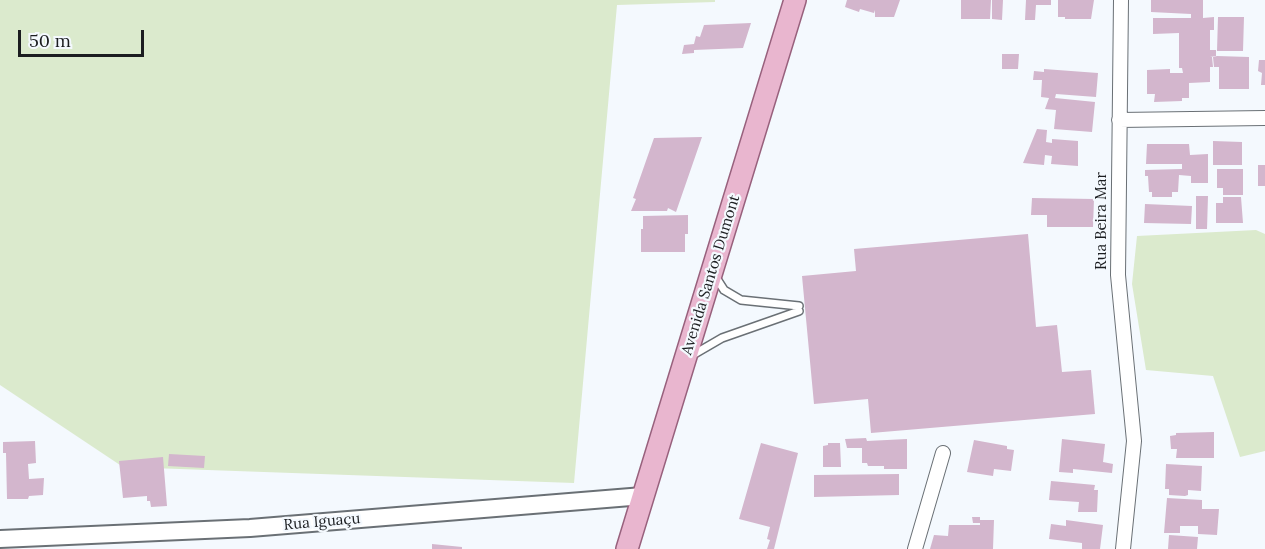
<!DOCTYPE html>
<html>
<head>
<meta charset="utf-8">
<style>
	body { margin:0 }
	#map { position:relative; width:1265px; height:549px; overflow:hidden; background:#f4f9fe; font-family:Lora,serif }
	canvas { display:block }
	.scale { position:absolute; left:18px; top:30px; width:126px; height:27px; box-sizing:border-box; border:3px solid #1b1d20; border-top:0; padding-left:8px; font-size:18px; line-height:21px; white-space:nowrap; color:#1b1d20; -webkit-text-stroke:4px #f4f9fe; paint-order:stroke }
</style>
</head>
<body>
<div id="map">
<canvas width="1265" height="549"></canvas>
<div class="scale">50 m</div>
</div>
<script>
const ctx = document.querySelector('canvas').getContext('2d');
ctx.lineJoin = 'round';
function fillPath(path, color) { ctx.fillStyle = color; ctx.fill(path, 'evenodd'); }
const shape = rows => new Path2D(rows.map(r => 'M' + r).join(''));
function strokePath(path, color, width, dash) { ctx.strokeStyle = color; ctx.lineWidth = width; ctx.lineCap = dash ? 'butt' : 'round'; ctx.setLineDash(dash || []); ctx.stroke(path); }
function write(font, color, halo, rows, align = 'center') {
  ctx.font = font + ' Lora,serif'; ctx.lineWidth = 4.5; ctx.setLineDash([]); ctx.textBaseline = 'middle'; ctx.strokeStyle = halo; ctx.fillStyle = color; for (const [text, x, y, turn = 0] of rows) {
    ctx.save(); ctx.translate(x, y); ctx.rotate((+turn || 0) * Math.PI / 180); ctx.textAlign = isNaN(turn) ? turn : align; if (halo) ctx.strokeText(text, 0, 0); ctx.fillText(text, 0, 0); ctx.restore();
  }
}
fillPath(shape([
	[0,0,715,0,715,2,617,5,574,483,123,467,0,385],
	[1256,230,1265,234,1265,451,1240,457,1213,376,1146,370,1132,284,1137,236]
]), '#dbeacd');
fillPath(shape([
	[847,0,900,0,894,17,875,17,875,10,874,13,860,9,859,12,845,7],
	[961,0,991,0,990,19,961,19],
	[992,0,1003,0,1002,20,992,19],
	[1026,0,1051,0,1051,5,1036,5,1035,20,1025,20],
	[1058,0,1094,0,1091,19,1065,19,1065,17,1058,17],
	[1151,0,1203,0,1203,18,1214,17,1214,30,1210,30,1210,50,1216,50,1216,56,1210,57,1212,57,1213,67,1210,67,1210,82,1189,83,1189,98,1182,98,1182,101,1154,102,1155,94,1147,94,1147,70,1170,69,1170,73,1183,73,1182,68,1179,68,1179,33,1153,34,1153,18,1191,18,1191,14,1151,12],
	[1218,17,1244,17,1243,51,1217,51],
	[751,23,743,48,694,50,694,53,682,54,684,45,694,44,696,36,700,37,704,25],
	[1002,54,1019,54,1018,69,1002,69],
	[1217,56,1249,57,1249,89,1219,89,1219,67,1214,67,1213,57],
	[1259,60,1265,60,1265,85,1261,85,1262,73,1258,71],
	[1044,69,1098,73,1096,97,1056,94,1055,98,1095,102,1092,132,1054,129,1056,110,1045,109,1049,98,1041,97,1042,80,1033,80,1034,71,1044,72],
	[1037,129,1047,130,1046,142,1052,143,1052,139,1078,141,1078,166,1051,164,1052,156,1045,155,1044,165,1023,163],
	[702,137,676,212,668,208,667,211,631,211,636,199,633,198,654,138],
	[1213,141,1242,142,1242,165,1213,165],
	[1147,144,1189,144,1190,155,1208,154,1208,183,1191,183,1191,176,1179,175,1178,192,1172,192,1172,197,1152,197,1152,192,1149,192,1148,176,1145,176,1145,170,1182,169,1182,164,1146,164],
	[1258,165,1265,165,1265,186,1258,186],
	[1217,169,1243,169,1243,195,1223,195,1223,188,1217,188],
	[1196,196,1208,196,1207,229,1196,229],
	[1223,197,1241,197,1243,223,1216,223,1216,203,1223,203],
	[1032,198,1094,199,1093,227,1047,227,1047,215,1031,215],
	[1145,204,1192,206,1191,224,1144,223],
	[688,215,688,234,685,234,685,252,641,252,641,229,643,229,643,216],
	[1028,234,1036,327,1057,325,1062,372,1091,370,1095,414,871,433,868,399,814,404,802,276,856,271,854,249],
	[1214,432,1214,458,1176,458,1177,449,1171,449,1170,436,1176,435,1176,433],
	[866,438,867,441,907,439,907,469,884,469,884,466,868,466,867,463,862,463,862,448,847,448,845,439],
	[1062,439,1105,444,1103,462,1113,464,1112,473,1073,469,1073,473,1059,472],
	[974,440,1007,446,1007,449,1014,450,1011,471,994,469,993,476,967,472],
	[35,441,36,463,28,464,29,479,44,478,43,495,29,496,28,499,7,499,6,453,3,453,3,442],
	[761,443,798,453,774,549,767,549,770,540,767,539,770,527,739,519],
	[828,443,840,443,841,467,823,467,823,446,828,445],
	[169,454,205,456,204,468,168,466],
	[163,457,167,506,151,507,150,501,147,501,147,496,123,498,119,461],
	[1166,464,1202,466,1201,491,1188,490,1188,495,1185,496,1169,495,1169,489,1165,489],
	[899,474,899,495,814,497,814,475],
	[1051,481,1095,485,1094,490,1098,490,1097,512,1078,512,1079,502,1049,500],
	[1167,498,1202,500,1202,509,1219,509,1217,535,1198,534,1198,526,1180,526,1180,533,1164,533],
	[972,517,980,517,980,520,994,520,993,549,930,549,934,535,948,536,949,525,980,525,980,523,973,523],
	[1066,520,1103,525,1100,549,1082,549,1082,543,1049,539,1051,524,1066,526],
	[1169,535,1198,537,1197,549,1168,549],
	[432,544,462,547,462,549,432,549]
]), '#d3b6cd');
const service = shape([
	[715,276,724,290,741,300,799,306],
	[691,356,722,338,799,311]
]);
const minor = shape([
	[1121,0,1118,275,1134,441,1123,549],
	[1119,120,1265,118],
	[915,549,943,453]
]);
const tertiary = shape([
	[0,539,250,528,643,496]
]);
const primary = shape([
	[627,549,795,0]
]);
strokePath(service, '#6a7075', 10);
strokePath(minor, '#6a7075', 16);
strokePath(tertiary, '#6a7075', 20);
strokePath(primary, '#98617d', 24);
strokePath(service, '#fff', 7);
strokePath(minor, '#fff', 14);
strokePath(tertiary, '#fff', 16);
strokePath(primary, '#e9b6cf', 21);
write('15px', '#1b1d20', '#f4f9fe', [
	["Rua Beira Mar",1102,221,-90],
	["Avenida Santos Dumont",711,275,-73],
	["Rua Iguaçu",322,522,-5]
]);
</script>
</body>
</html>
